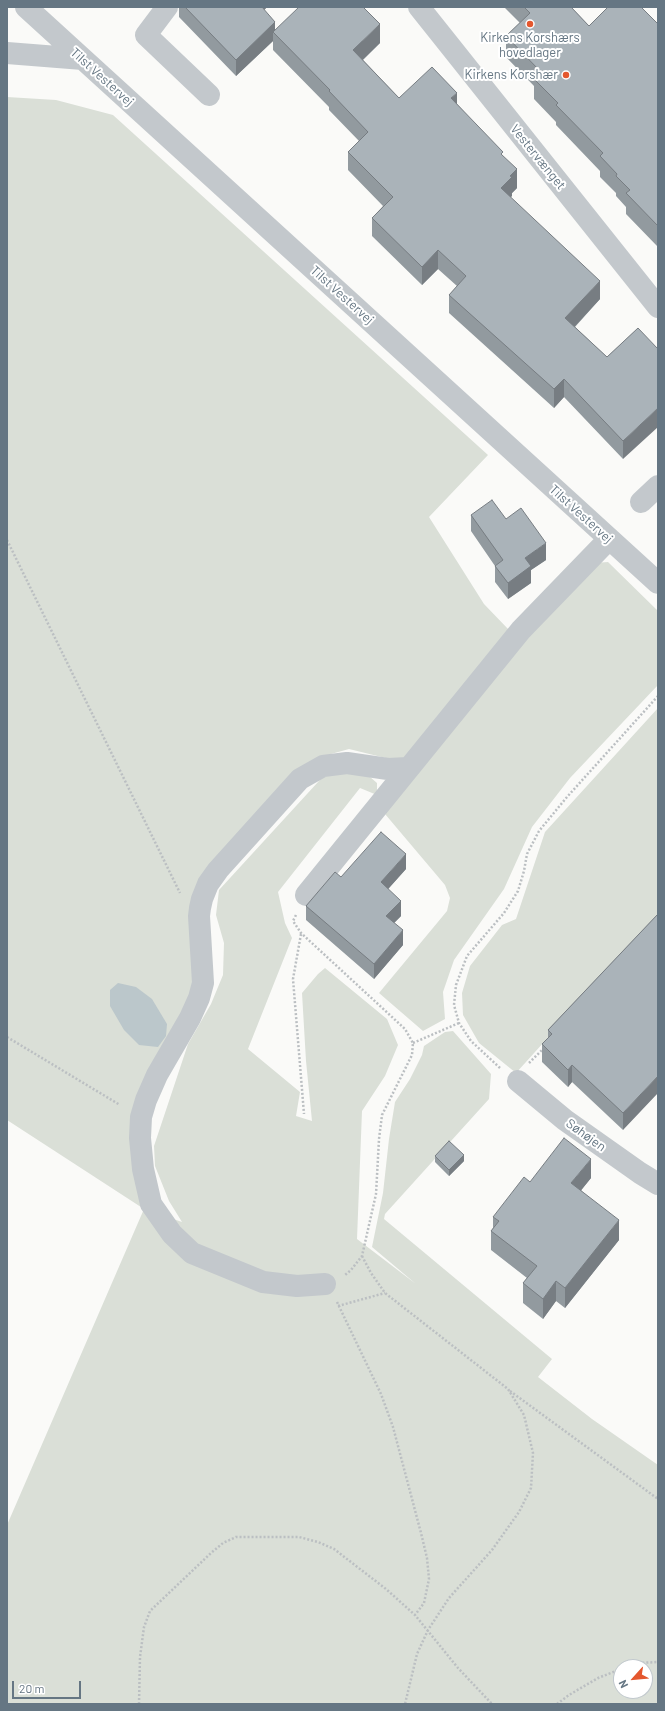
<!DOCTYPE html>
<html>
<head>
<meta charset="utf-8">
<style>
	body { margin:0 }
	#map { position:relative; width:665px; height:1711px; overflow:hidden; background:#fafaf8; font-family:Barlow,sans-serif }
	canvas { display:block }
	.frame { position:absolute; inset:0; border:8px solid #657683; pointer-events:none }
	.north { position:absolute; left:613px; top:1659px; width:40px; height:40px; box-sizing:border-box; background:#fff; border:1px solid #c1c8cd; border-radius:50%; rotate:243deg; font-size:11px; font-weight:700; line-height:16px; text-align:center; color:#657683 }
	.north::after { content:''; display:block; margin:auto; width:14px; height:18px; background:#e4572e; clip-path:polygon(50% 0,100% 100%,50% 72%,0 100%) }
	.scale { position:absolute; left:12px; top:1681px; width:69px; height:18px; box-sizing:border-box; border:2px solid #657683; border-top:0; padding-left:5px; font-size:12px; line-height:14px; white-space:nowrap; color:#657683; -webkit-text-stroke:3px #fff; paint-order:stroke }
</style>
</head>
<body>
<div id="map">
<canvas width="665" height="1711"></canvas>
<div class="frame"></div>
<div class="north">N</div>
<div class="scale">20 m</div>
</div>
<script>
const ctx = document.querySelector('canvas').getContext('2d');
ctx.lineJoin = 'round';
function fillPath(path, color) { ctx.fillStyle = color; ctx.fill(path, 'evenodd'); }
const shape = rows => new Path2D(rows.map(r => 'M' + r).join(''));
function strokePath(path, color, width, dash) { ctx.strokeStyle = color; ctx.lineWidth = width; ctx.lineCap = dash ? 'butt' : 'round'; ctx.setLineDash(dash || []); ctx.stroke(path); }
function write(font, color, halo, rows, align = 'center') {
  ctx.font = font + ' Barlow,sans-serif'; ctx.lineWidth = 4; ctx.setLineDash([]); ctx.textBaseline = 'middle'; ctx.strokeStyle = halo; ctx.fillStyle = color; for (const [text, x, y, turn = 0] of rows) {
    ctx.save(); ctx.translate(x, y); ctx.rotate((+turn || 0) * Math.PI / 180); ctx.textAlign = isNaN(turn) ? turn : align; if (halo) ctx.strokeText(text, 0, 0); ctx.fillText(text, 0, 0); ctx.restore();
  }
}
fillPath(shape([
	[7,97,56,100,113,115,488,455,429,517,484,604,509,630,402,762,349,749,331,754,307,767,208,870,190,1007,136,1104,144,1209,182,1222,169,1201,155,1166,154,1146,188,1044,211,1004,223,975,224,943,216,915,219,890,329,770,362,770,377,783,377,795,360,788,278,892,285,923,292,938,248,1049,300,1092,296,1116,312,1121,306,1061,302,993,318,974,325,968,387,1019,398,1045,385,1076,362,1111,357,1239,416,1284,372,1247,383,1193,389,1139,395,1102,410,1079,422,1055,424,1046,445,1032,453,1031,491,1074,489,1099,385,1214,384,1219,552,1359,538,1377,592,1419,658,1465,658,1704,7,1704,7,1525,144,1209,7,1120],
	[621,1667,645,1667,645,1691,621,1691],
	[608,562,658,611,658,685,570,778,532,827,504,889,454,960,443,992,445,1019,423,1031,379,993,447,911,450,898,445,885,385,814,500,668,594,563],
	[658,708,658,916,516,1073,479,1043,463,1015,462,993,470,966,502,925,516,919,545,832]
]), '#dadfd7');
fillPath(shape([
	[118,983,136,987,152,999,167,1024,166,1036,158,1047,139,1045,124,1030,110,1006,110,990]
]), '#bbc7cb');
strokePath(shape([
	[7,540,180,893],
	[296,915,293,921,301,933,405,1029,413,1043,412,1055,382,1115,379,1139,376,1194,362,1256,351,1270,345,1275],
	[301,934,293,979,304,1114],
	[7,1037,120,1105],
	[413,1043,459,1023],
	[529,1063,544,1048],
	[500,1068,471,1041,459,1023,454,1005,456,985,467,956,504,913,518,891,524,871,527,854,539,831,567,797,658,696],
	[362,1256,371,1273,385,1293,508,1389,524,1415,533,1453,531,1488,519,1512,492,1550,449,1598,428,1630,417,1654,405,1704],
	[337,1302,381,1394,393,1427,421,1533,427,1558,429,1579,424,1603,415,1615],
	[338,1306,385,1293],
	[510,1391,658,1499],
	[627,1667,639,1663,658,1662],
	[139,1704,140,1657,144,1627,150,1611,211,1553,223,1543,236,1537,299,1537,318,1542,334,1549,386,1589,415,1615,458,1668,492,1704],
	[557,1704,569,1695,598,1678,621,1669]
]), '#bbbfc2', 2.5, [2, 2]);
strokePath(shape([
	[26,7,658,583],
	[167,7,146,35,209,95],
	[419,7,658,307],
	[7,53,83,59],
	[641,502,658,486],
	[306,895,521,630,609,539],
	[518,1081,565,1120,640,1173,658,1184],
	[325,1284,297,1286,263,1282,192,1253,172,1234,151,1204,143,1169,140,1138,141,1117,146,1100,157,1075,190,1018,199,998,203,983,199,916,200,908,202,899,208,884,218,870,300,779,323,766,347,763,388,769,408,768]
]), '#c3c8cc', 22);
fillPath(shape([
	[179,7,267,7,264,10,275,30,380,43,363,60,399,98,457,104,503,156,517,188,512,193,512,196,510,197,600,299,575,327,607,357,638,328,623,459,564,397,554,408,449,313,449,295,457,286,438,269,422,285,372,236,372,218,383,206,348,170,348,152,359,141,329,110,329,107,273,50,273,41,236,76,179,17],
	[504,7,571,7,589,26,658,24,658,247,626,214,626,207,616,196,616,193,600,177,600,171,556,125,556,122,534,99,534,86,506,57,506,36,520,23],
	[471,515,506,519,546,560,531,570,531,583,508,599,495,582,495,566,471,531],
	[406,869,388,889,401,916,394,923,403,945,374,979,306,920,306,906,341,877],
	[658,914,623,1130,572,1082,568,1087,542,1062,542,1044,548,1038,548,1030],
	[435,1156,464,1161,449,1176,435,1162],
	[591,1178,581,1190,619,1240,565,1308,556,1301,543,1319,523,1303,523,1283,527,1278,491,1250,491,1231,493,1228,493,1217,530,1182]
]), '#929a9f');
fillPath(shape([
	[257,7,267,7,257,18],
	[275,22,275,34,273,32,273,41,236,76,236,60],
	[380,24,380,43,353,69,353,50],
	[457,93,457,111,451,98],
	[517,169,517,188,512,193,512,196,501,207,501,188,510,176],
	[438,250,438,269,422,285,422,267],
	[600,281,600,299,565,337,565,318],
	[564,379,564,397,554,408,554,389],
	[658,408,658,427,623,459,623,441],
	[546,543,546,560,531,570,531,583,508,599,508,583,525,558],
	[406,854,406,869,381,897,381,882],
	[401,901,401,916,386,931,386,916],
	[403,930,403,945,374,979,374,964],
	[572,1065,572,1082,568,1087,568,1070],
	[658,1076,658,1093,623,1130,623,1113],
	[464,1155,464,1161,449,1176,449,1170],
	[591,1159,591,1178,571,1203,571,1183],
	[619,1220,619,1240,565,1308,565,1288],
	[556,1281,556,1301,543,1319,543,1299]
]), '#777d82');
const building = shape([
	[185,7,262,7,275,22,236,60,185,7],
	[299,7,363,7,380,24,353,50,399,98,432,67,457,93,451,98,503,152,501,154,517,169,510,176,512,177,501,188,600,281,565,318,607,357,638,328,658,349,658,408,623,441,564,379,554,389,449,295,466,276,438,250,422,267,372,218,393,197,348,152,368,132,329,91,330,90,273,32,299,7],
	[524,7,571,7,589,26,608,7,641,7,658,24,658,226,626,193,630,190,616,176,617,174,600,156,603,153,556,105,558,103,534,79,541,72,506,36,530,13,524,7],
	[492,500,506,519,521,508,546,543,525,558,531,566,508,583,495,566,503,560,471,515,492,500],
	[381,832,406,854,381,882,401,901,386,916,403,930,374,964,306,906,335,872,341,877,381,832],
	[658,914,658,1076,623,1113,572,1065,568,1070,542,1044,552,1034,548,1030,658,914],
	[564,1138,591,1159,571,1183,619,1220,565,1288,556,1281,543,1299,523,1283,537,1266,491,1231,499,1221,493,1217,524,1177,530,1182,564,1138],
	[449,1141,464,1155,449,1170,435,1156,449,1141]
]);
fillPath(building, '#aab3b9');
strokePath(building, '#777d82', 1);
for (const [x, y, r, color] of [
	[530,24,4,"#e4572e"],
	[566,75,4,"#e4572e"]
]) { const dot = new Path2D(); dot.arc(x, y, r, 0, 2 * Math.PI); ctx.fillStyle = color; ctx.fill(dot); strokePath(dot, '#fff', 1.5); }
write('13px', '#657683', '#fff', [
	["Kirkens Korshærs",530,38],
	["hovedlager",530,53],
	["Kirkens Korshær",558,75,"right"]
]);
write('13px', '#657683', '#fff', [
	["Tilst Vestervej",102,77,42],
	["Vestervænget",538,157,51],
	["Tilst Vestervej",342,295,42],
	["Tilst Vestervej",581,514,42],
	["Søhøjen",586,1135,36]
]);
</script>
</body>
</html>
